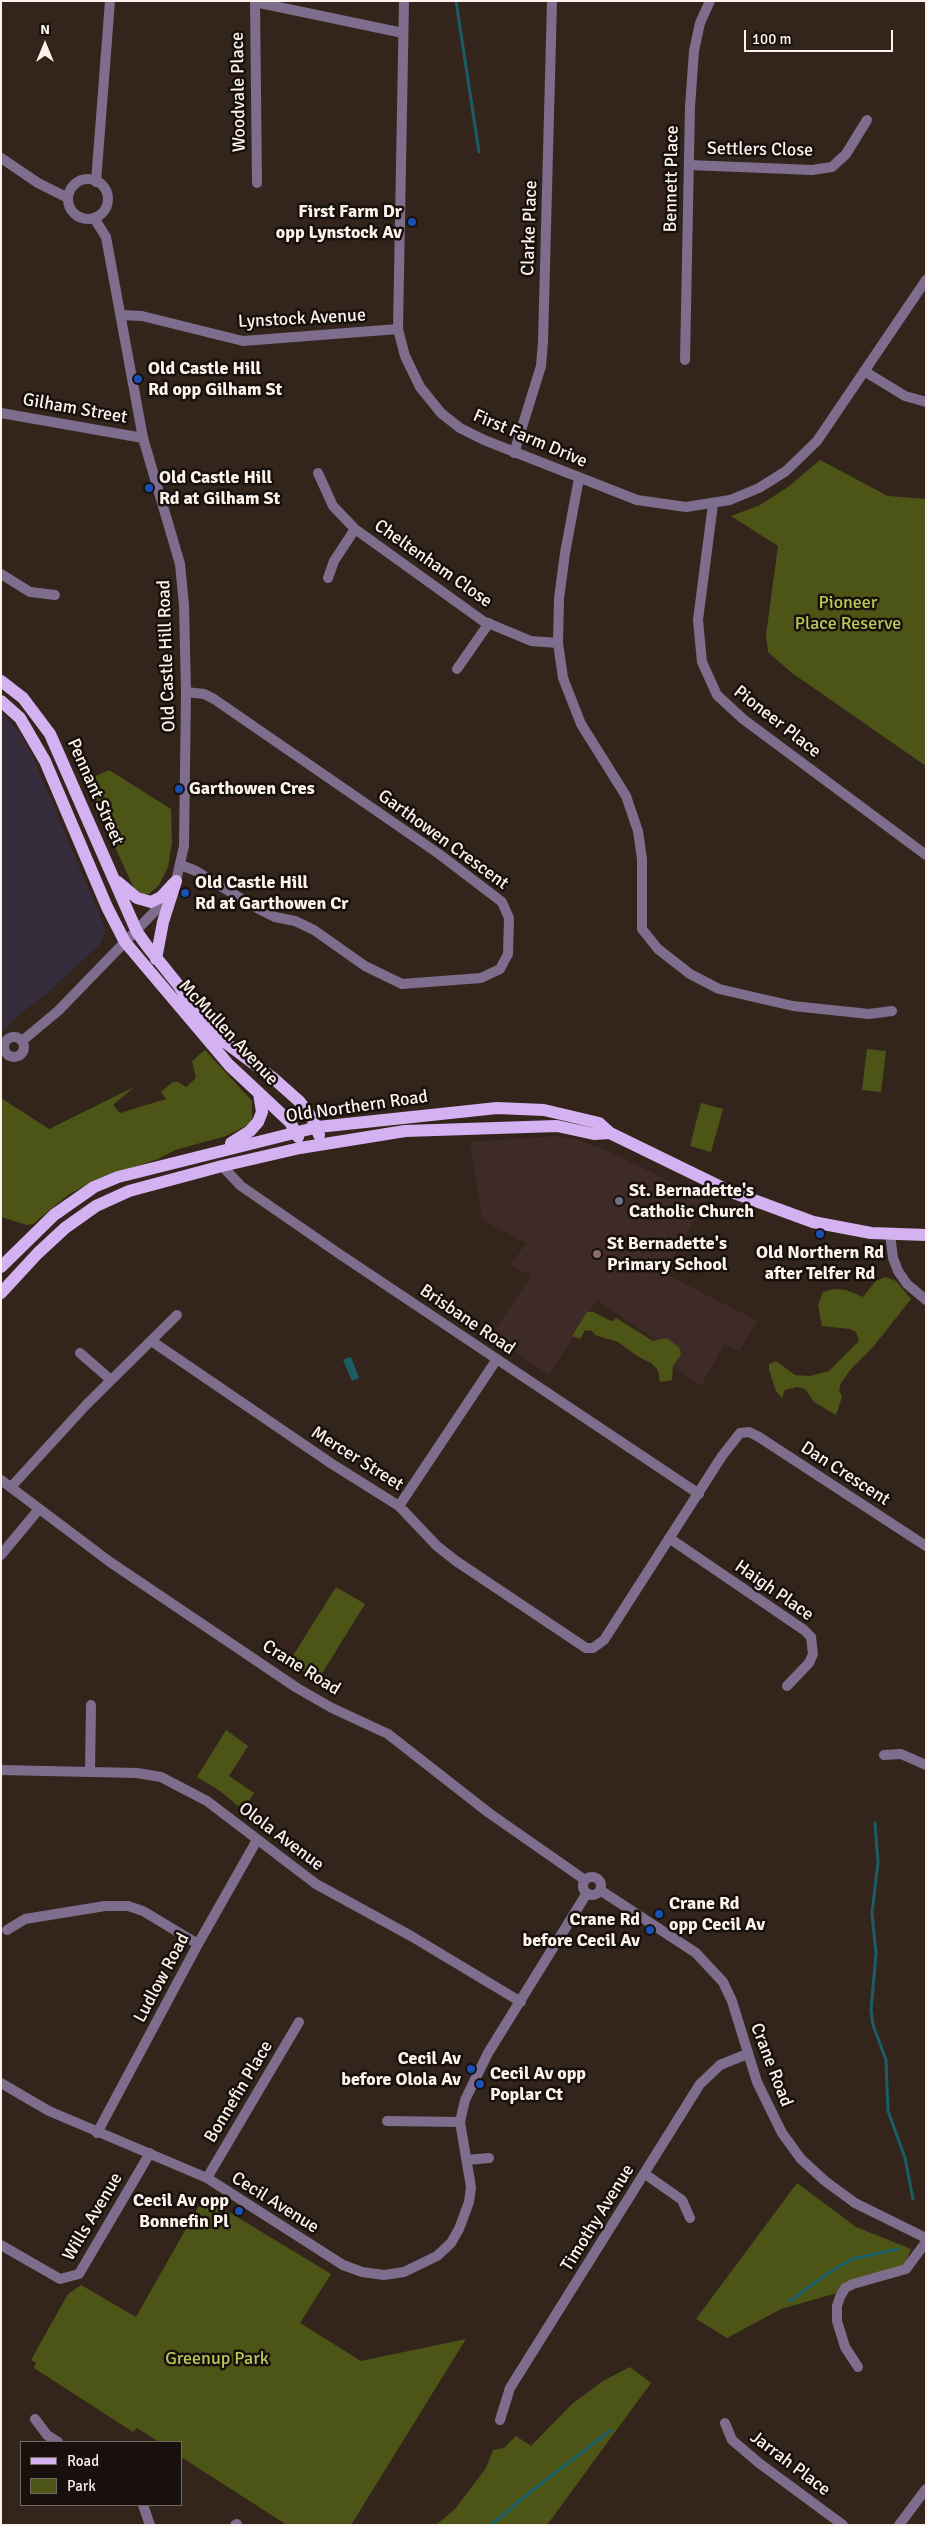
<!DOCTYPE html>
<html>
<head>
<meta charset="utf-8">
<style>
	body { margin:0 }
	#map { position:relative; width:927px; height:2526px; overflow:hidden; background:#34251c; font-family:Signika,sans-serif }
	canvas { display:block }
	.frame { position:absolute; inset:0; border:2px solid #fdf2ec; pointer-events:none }
	.legend { position:absolute; left:20px; top:2441px; width:162px; height:65px; box-sizing:border-box; background:#17100c; border:1px solid #736a66; margin:0; padding:6px 9px; list-style:none; font-size:15px; color:#fdf2ec }
	.legend li { display:flex; align-items:center; gap:10px; height:25px }
	.legend b { width:25px; border:1px solid #736a66 }
	.north { position:absolute; left:20px; top:20px; width:50px; height:50px; -webkit-text-stroke:4px #17100c; paint-order:stroke; rotate:0deg; font-size:14px; font-weight:700; line-height:20px; text-align:center; color:#fdf2ec }
	.north::after { content:''; display:block; margin:auto; width:18px; height:22px; background:#fdf2ec; clip-path:polygon(50% 0,100% 100%,50% 72%,0 100%) }
	.scale { position:absolute; left:744px; top:30px; width:149px; height:22px; box-sizing:border-box; border:2px solid #fdf2ec; border-top:0; padding-left:6px; font-size:15px; line-height:18px; white-space:nowrap; color:#fdf2ec; -webkit-text-stroke:4px #17100c; paint-order:stroke }
</style>
</head>
<body>
<div id="map">
<canvas width="927" height="2526"></canvas>
<div class="frame"></div>
<ul class="legend">
<li><b style="height:6px;background:#d4b2f1"></b>Road</li>
<li><b style="height:14px;background:#4c5515"></b>Park</li>
</ul>
<div class="north">N</div>
<div class="scale">100 m</div>
</div>
<script>
const ctx = document.querySelector('canvas').getContext('2d');
ctx.lineJoin = 'round';
function fillPath(path, color) { ctx.fillStyle = color; ctx.fill(path, 'evenodd'); }
const shape = rows => new Path2D(rows.map(r => 'M' + r).join(''));
function strokePath(path, color, width, dash) { ctx.strokeStyle = color; ctx.lineWidth = width; ctx.lineCap = dash ? 'butt' : 'round'; ctx.setLineDash(dash || []); ctx.stroke(path); }
function write(font, color, halo, rows, align = 'center') {
  ctx.font = font + ' Signika,sans-serif'; ctx.lineWidth = 5; ctx.setLineDash([]); ctx.textBaseline = 'middle'; ctx.strokeStyle = halo; ctx.fillStyle = color; for (const [text, x, y, turn = 0] of rows) {
    ctx.save(); ctx.translate(x, y); ctx.rotate((+turn || 0) * Math.PI / 180); ctx.textAlign = isNaN(turn) ? turn : align; if (halo) ctx.strokeText(text, 0, 0); ctx.fillText(text, 0, 0); ctx.restore();
  }
}
fillPath(shape([
	[1,712,20,733,33,757,106,930,101,943,44,996,17,1016,1,1033]
]), '#352c3c');
fillPath(shape([
	[557,1136,575,1139,605,1150,707,1199,664,1273,757,1321,739,1351,724,1344,701,1386,670,1366,677,1354,597,1300,549,1375,491,1336,531,1276,511,1265,526,1243,482,1220,470,1142]
]), '#3e2b27');
fillPath(shape([
	[820,460,888,496,926,499,926,766,792,673,768,652,766,635,778,546,731,516,760,505,788,487],
	[109,770,171,809,172,842,168,867,159,885,149,894,143,894,134,888,84,781],
	[867,1049,886,1051,881,1092,862,1090],
	[205,1050,252,1101,252,1121,248,1125,226,1136,175,1150,158,1159,97,1179,68,1195,33,1224,27,1225,1,1217,1,1098,49,1129,134,1087,113,1105,120,1113,166,1099,161,1092,173,1082,178,1082,186,1087,196,1078,192,1061],
	[701,1103,723,1109,711,1152,690,1146],
	[885,1277,896,1281,911,1299,873,1347,851,1369,841,1383,839,1390,842,1397,836,1415,814,1402,805,1389,797,1387,785,1390,782,1398,776,1391,769,1370,769,1364,776,1361,795,1375,810,1376,829,1371,859,1341,856,1332,850,1329,822,1326,818,1305,823,1292,833,1289,846,1290,863,1297,876,1281],
	[587,1312,594,1312,608,1320,613,1321,616,1318,653,1341,666,1338,679,1347,681,1355,673,1366,672,1380,660,1382,658,1370,651,1363,637,1356,618,1342,595,1335,592,1331,585,1330,580,1339,572,1336],
	[336,1587,365,1604,318,1680,289,1662],
	[226,1730,248,1746,229,1776,254,1793,243,1810,220,1791,197,1777],
	[797,2183,856,2227,911,2249,904,2266,837,2293,781,2309,727,2338,696,2319],
	[204,2197,331,2274,300,2323,361,2361,466,2339,351,2525,287,2525,181,2457,181,2442,159,2442,137,2428,133,2432,34,2368,36,2363,31,2360,68,2294,81,2285,136,2317],
	[630,2367,651,2383,547,2525,436,2525,455,2509,486,2468,493,2450,504,2448,516,2436,531,2446,572,2404,603,2381]
]), '#4c5515');
fillPath(shape([
	[351,1357,359,1378,352,1381,343,1360]
]), '#1a5d67');
strokePath(shape([
	[456,1,479,152],
	[875,1823,878,1862,872,1913,876,1954,871,2010,873,2025,886,2060,888,2111,905,2158,913,2199],
	[790,2301,827,2274,852,2259,898,2249],
	[491,2525,534,2489,611,2430]
]), '#1a5d67', 3);
strokePath(shape([
	[255,1,257,183],
	[404,1,398,329,405,356,420,387,441,413,460,428,484,440,637,500,686,507,730,500,759,488,786,471,817,441,926,280],
	[255,2,403,33],
	[689,165,812,170,832,167,846,154,867,120],
	[121,315,142,316,243,341,398,329],
	[685,360,690,107,694,51,700,23,710,1],
	[864,371,905,396,926,402],
	[1,413,143,438],
	[514,453,541,366,543,342,552,1],
	[318,473,333,506,355,529,483,621,531,641,558,643],
	[579,478,565,553,559,599,558,643,563,678,581,724,626,796,638,831,642,859,642,929,658,949,690,974,719,989,793,1006,869,1014,892,1011],
	[713,504,698,620,702,662,717,695,743,719,926,855],
	[1,574,30,592,55,595],
	[328,578,334,561,355,529],
	[457,669,489,623],
	[181,865,196,871,255,907,275,917,295,921,314,930,365,966,402,984,481,978,500,969,508,954,509,918,502,902,439,854,214,699,204,694,186,692],
	[222,1166,241,1186,338,1253,699,1494],
	[890,1234,893,1258,898,1271,907,1284,926,1300],
	[153,1342,332,1464,399,1506,437,1546,456,1561,586,1648,593,1648,604,1640,722,1456,740,1433,749,1432,759,1437,926,1546],
	[80,1353,111,1380],
	[11,1487,86,1405,177,1315],
	[399,1506,497,1359],
	[669,1538,804,1630,811,1637,813,1654,809,1663,787,1686],
	[1,1555,39,1509],
	[884,1755,901,1754,926,1765],
	[1,1770,137,1773,161,1777,207,1801,316,1884,411,1936,521,2002],
	[90,1771,91,1705],
	[7,1930,25,1919,105,1906,128,1906,143,1911,198,1944],
	[1,2083,49,2111,207,2178,343,2265,362,2272,384,2275,404,2272,437,2256,451,2243,459,2229,469,2202,471,2187,460,2122,465,2100,488,2053,587,1893],
	[387,2121,460,2122],
	[97,2133,198,1944,257,1840],
	[467,2160,489,2158],
	[645,2174,682,2200,690,2218],
	[207,2178,299,2022],
	[1,2245,60,2279,79,2274,150,2153],
	[858,2367,845,2347,837,2321,837,2306,840,2297,845,2288,853,2284,906,2269,926,2242],
	[35,2419,47,2435,58,2442],
	[500,2420,510,2388,700,2084,720,2065,747,2054],
	[725,2423,732,2440,759,2463,843,2525],
	[143,2505,150,2525],
	[235,2525,237,2524],
	[899,2525,926,2489]
]), '#7e6d8c', 10);
strokePath(shape([
	[1,158,38,183,68,198],
	'68 199a20 20 0 1 1 40 0a20 20 0 1 1-40 0Z',
	[96,182,110,1],
	'4 1047a10 10 0 1 1 20 0a10 10 0 1 1-20 0Z',
	[22,1041,58,1011,157,909,176,881,184,846,186,692,184,605,180,564,143,438,106,237,94,218],
	[1,1480,110,1562,297,1688,332,1708,388,1734,489,1813,585,1880],
	'583 1886a9 9 0 1 1 18 0a9 9 0 1 1-18 0Z',
	[600,1890,696,1953,723,1982,732,2001,757,2082,782,2133,801,2159,825,2181,855,2203,926,2238]
]), '#7e6d8c', 10);
strokePath(shape([
	[1,681,23,698,50,734,137,932,147,946,179,986,196,1012,218,1037,273,1078,300,1102,312,1118,319,1135],
	[1,701,20,718,45,761,107,907,125,942,229,1065,290,1122,298,1137],
	[118,882,137,898,151,902,161,897,174,883],
	[156,959,163,922,176,881],
	[231,1143,250,1131,258,1122,262,1112,259,1093],
	[1,1267,54,1215,94,1187,118,1177,318,1127,497,1108,544,1110,599,1123,610,1133,729,1191,813,1222,871,1233,926,1235],
	[1,1293,38,1253,65,1228,96,1206,129,1191,222,1166,300,1148,405,1131,557,1126,594,1134,610,1133]
]), '#d4b2f1', 12);
for (const [x, y, r, color] of [
	[412,222,5,"#1a4fb4"],
	[138,379,5,"#1a4fb4"],
	[149,488,5,"#1a4fb4"],
	[179,789,5,"#1a4fb4"],
	[185,893,5,"#1a4fb4"],
	[619,1201,5,"#6b7280"],
	[820,1234,5,"#1a4fb4"],
	[597,1254,5,"#8d6e63"],
	[659,1914,5,"#1a4fb4"],
	[650,1930,5,"#1a4fb4"],
	[471,2069,5,"#1a4fb4"],
	[480,2084,5,"#1a4fb4"],
	[239,2211,5,"#1a4fb4"]
]) { const dot = new Path2D(); dot.arc(x, y, r, 0, 2 * Math.PI); ctx.fillStyle = color; ctx.fill(dot); strokePath(dot, '#17100c', 2); }
write('18px', '#fdf2ec', '#17100c', [
	["Woodvale Place",239,92,-91],
	["Settlers Close",760,150,1],
	["Bennett Place",672,179,-89],
	["Clarke Place",530,228,-88],
	["Lynstock Avenue",302,319,-3],
	["Gilham Street",75,409,10],
	["First Farm Drive",530,439,23],
	["Cheltenham Close",433,564,35],
	["Old Castle Hill Road",167,656,-92],
	["Pioneer Place",777,722,38],
	["Pennant Street",95,792,66],
	["Garthowen Crescent",443,840,36],
	["McMullen Avenue",228,1033,47],
	["Old Northern Road",357,1107,-8],
	["Brisbane Road",467,1320,34],
	["Mercer Street",357,1459,32],
	["Dan Crescent",845,1474,33],
	["Haigh Place",774,1591,35],
	["Crane Road",301,1668,32],
	["Olola Avenue",281,1837,37],
	["Ludlow Road",162,1978,-62],
	["Crane Road",771,2065,69],
	["Bonnefin Place",239,2092,-59],
	["Cecil Avenue",275,2203,32],
	["Wills Avenue",93,2217,-59],
	["Timothy Avenue",598,2218,-58],
	["Jarrah Place",790,2464,37]
]);
write('bold 18px', '#fdf2ec', '#17100c', [
	["First Farm Dr",402,212,"right"],
	["opp Lynstock Av",402,233,"right"],
	["Old Castle Hill",148,369],
	["Rd opp Gilham St",148,390],
	["Old Castle Hill",159,478],
	["Rd at Gilham St",159,499],
	["Garthowen Cres",189,789],
	["Old Castle Hill",195,883],
	["Rd at Garthowen Cr",195,904],
	["St. Bernadette's",629,1191],
	["Catholic Church",629,1212],
	["St Bernadette's",607,1244],
	["Primary School",607,1265],
	["Old Northern Rd",820,1253,"center"],
	["after Telfer Rd",820,1274,"center"],
	["Crane Rd",669,1904],
	["opp Cecil Av",669,1925],
	["Crane Rd",640,1920,"right"],
	["before Cecil Av",640,1941,"right"],
	["Cecil Av",461,2059,"right"],
	["before Olola Av",461,2080,"right"],
	["Cecil Av opp",490,2074],
	["Poplar Ct",490,2095],
	["Cecil Av opp",229,2201,"right"],
	["Bonnefin Pl",229,2222,"right"]
], 'left');
write('18px', '#b8ca58', '#17100c', [
	["Pioneer",848,603],
	["Place Reserve",848,624],
	["Greenup Park",217,2359]
]);
</script>
</body>
</html>
